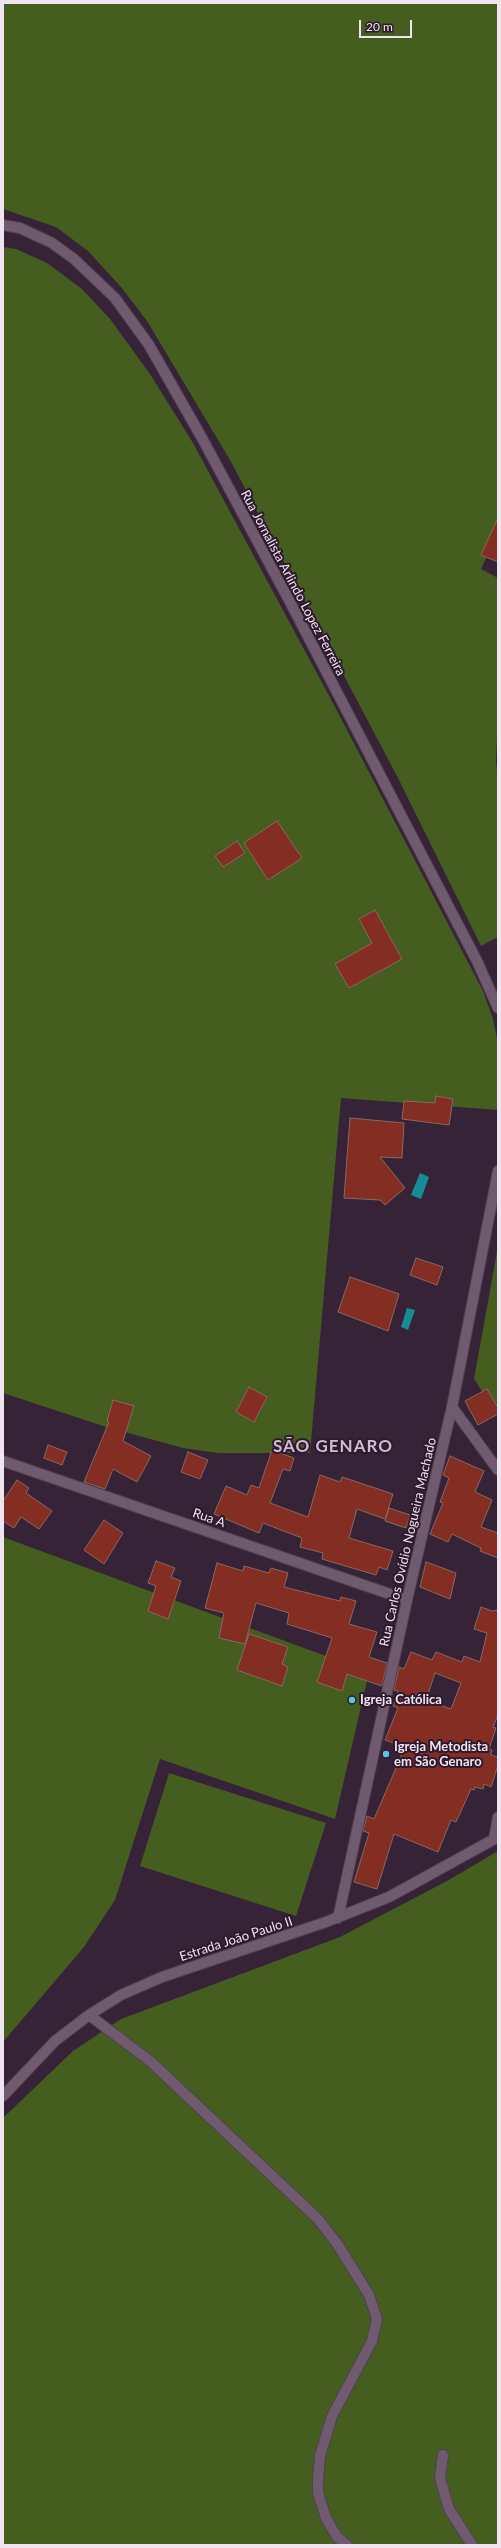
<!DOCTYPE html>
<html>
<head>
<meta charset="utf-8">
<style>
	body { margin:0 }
	#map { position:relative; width:501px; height:2548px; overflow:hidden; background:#372337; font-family:Lato,sans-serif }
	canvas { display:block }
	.frame { position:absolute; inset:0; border:4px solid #f1e4f1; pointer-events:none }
	.scale { position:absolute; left:359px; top:20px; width:53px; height:18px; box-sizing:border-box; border:2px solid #f1e4f1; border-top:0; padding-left:5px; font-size:12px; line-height:14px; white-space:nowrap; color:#f1e4f1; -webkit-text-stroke:3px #2d1a2d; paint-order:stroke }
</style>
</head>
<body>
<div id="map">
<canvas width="501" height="2548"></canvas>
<div class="frame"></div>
<div class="scale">20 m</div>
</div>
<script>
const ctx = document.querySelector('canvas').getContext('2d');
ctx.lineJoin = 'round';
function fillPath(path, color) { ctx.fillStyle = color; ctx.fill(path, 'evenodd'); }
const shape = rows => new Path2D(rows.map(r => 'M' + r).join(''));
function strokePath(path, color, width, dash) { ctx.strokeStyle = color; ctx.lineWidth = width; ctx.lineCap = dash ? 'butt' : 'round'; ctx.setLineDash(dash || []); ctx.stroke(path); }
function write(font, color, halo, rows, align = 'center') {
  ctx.font = font + ' Lato,sans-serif'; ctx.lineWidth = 4; ctx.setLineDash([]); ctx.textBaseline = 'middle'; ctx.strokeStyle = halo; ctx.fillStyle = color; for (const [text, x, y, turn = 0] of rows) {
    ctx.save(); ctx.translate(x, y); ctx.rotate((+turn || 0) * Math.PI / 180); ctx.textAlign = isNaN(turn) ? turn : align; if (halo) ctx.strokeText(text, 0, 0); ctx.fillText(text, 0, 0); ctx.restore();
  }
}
fillPath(shape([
	[3,3,498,3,498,532,481,569,498,578,498,719,496,760,498,782,498,937,481,946,397,776,230,460,147,321,121,287,88,251,56,227,3,209],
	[3,247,16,249,47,263,82,289,110,319,150,374,193,443,334,705,483,991,493,1019,498,1043,498,1110,341,1098,310,1453,218,1453,183,1448,103,1426,3,1393],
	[498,1246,498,1416,474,1379],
	[3,1537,369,1672,335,1819,160,1759,115,1900,84,1947,3,2042],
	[169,1773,326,1823,296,1916,140,1866],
	[498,1851,498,2545,3,2545,3,2118,73,2051,121,2019,340,1937,447,1881]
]), '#455d1f');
fillPath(shape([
	[420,1173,429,1177,421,1199,411,1195],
	[407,1308,415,1310,408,1330,401,1327]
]), '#168c98');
const building = shape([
	[498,518,498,562,481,555,498,518],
	[277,821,302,858,268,880,244,843,277,821],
	[237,841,245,853,223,867,215,856,237,841],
	[375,910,402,959,349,988,335,964,372,943,359,919,375,910],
	[436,1096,453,1099,449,1125,402,1119,404,1101,435,1103,436,1096],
	[350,1118,404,1123,402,1158,380,1157,405,1188,385,1205,380,1200,344,1198,350,1118],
	[416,1258,443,1267,437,1285,410,1275,416,1258],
	[350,1277,399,1294,388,1331,338,1312,350,1277],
	[249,1387,267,1397,254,1422,236,1412,249,1387],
	[487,1389,498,1408,498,1414,478,1425,465,1401,487,1389],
	[113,1400,134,1406,123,1441,151,1456,137,1482,113,1469,105,1489,84,1482,109,1422,107,1421,113,1400],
	[48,1445,67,1452,62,1465,44,1458,48,1445],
	[272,1450,294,1458,290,1471,283,1469,270,1503,308,1517,320,1475,340,1482,342,1477,393,1494,385,1519,357,1509,349,1538,393,1551,387,1570,379,1567,376,1575,322,1559,323,1553,300,1547,302,1538,263,1523,259,1533,214,1514,226,1486,247,1495,251,1485,259,1488,272,1450],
	[188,1452,208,1460,200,1479,181,1472,188,1452],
	[450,1456,484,1471,475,1492,492,1500,481,1527,498,1533,498,1558,480,1551,481,1548,452,1534,448,1542,430,1534,443,1503,440,1502,449,1478,443,1475,450,1456],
	[17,1480,29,1488,26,1493,52,1511,39,1529,21,1517,14,1528,3,1521,3,1501,17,1480],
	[389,1508,410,1515,406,1528,385,1521,389,1508],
	[104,1520,123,1533,104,1564,84,1550,104,1520],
	[156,1561,175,1568,171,1577,181,1581,168,1619,148,1611,156,1586,148,1583,156,1561],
	[426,1562,456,1573,450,1599,420,1587,426,1562],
	[217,1563,243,1571,244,1566,269,1573,271,1568,288,1573,284,1587,340,1601,341,1597,356,1601,349,1624,377,1632,369,1657,387,1663,382,1686,347,1674,342,1691,317,1682,332,1638,287,1624,289,1613,256,1603,245,1644,219,1638,224,1613,205,1608,217,1563],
	[481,1607,492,1611,498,1610,498,1715,493,1727,496,1728,489,1749,492,1750,491,1755,498,1757,498,1765,491,1787,484,1784,483,1789,475,1787,474,1790,471,1789,456,1822,451,1820,438,1852,394,1834,377,1889,354,1882,369,1833,363,1831,367,1816,374,1819,405,1747,385,1740,398,1708,393,1706,398,1691,394,1690,399,1667,404,1669,411,1652,432,1660,436,1652,462,1662,464,1656,480,1662,487,1633,474,1629,481,1607],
	[435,1673,461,1683,451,1709,426,1700,435,1673],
	[249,1634,288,1647,282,1664,288,1667,282,1686,237,1670,249,1634]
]);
fillPath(building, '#832d23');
strokePath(building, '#896862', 1);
const minor = shape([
	[3,225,20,228,52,243,74,259,115,298,149,345,202,438,290,602,477,961,498,1008],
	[452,1407,498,1470],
	[3,1461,407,1600],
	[494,1839,498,1817],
	[338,1918,407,1600,452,1407,498,1171],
	[89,2015,150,2061,318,2219,338,2245,369,2295,377,2319,372,2341,332,2416,320,2456,318,2478,318,2493,326,2518,337,2537,347,2545],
	[3,2096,55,2041,89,2015,121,1995,162,1977,326,1922,389,1897,498,1837],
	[443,2455,440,2478,449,2509,472,2545]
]);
strokePath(minor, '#514051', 12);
strokePath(minor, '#705a70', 10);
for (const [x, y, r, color] of [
	[352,1700,4,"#56c9e0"],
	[386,1754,4,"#56c9e0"]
]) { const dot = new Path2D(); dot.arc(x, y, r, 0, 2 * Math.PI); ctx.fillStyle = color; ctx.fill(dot); strokePath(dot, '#2d1a2d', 1.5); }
write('13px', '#f1e4f1', '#2d1a2d', [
	["Rua Jornalista Arlindo Lopez Ferreira",293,583,62],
	["Rua A",209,1518,19],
	["Rua Carlos Ovídio Nogueira Machado",408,1542,-77],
	["Estrada João Paulo II",236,1939,-18]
]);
write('bold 13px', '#f1e4f1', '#2d1a2d', [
	["Igreja Católica",360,1700],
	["Igreja Metodista",394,1747],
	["em São Genaro",394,1762]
], 'left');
ctx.letterSpacing = '1px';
write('bold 17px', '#d3bad3', '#2d1a2d', [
	["SÃO GENARO",333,1447]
]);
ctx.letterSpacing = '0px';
</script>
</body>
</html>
